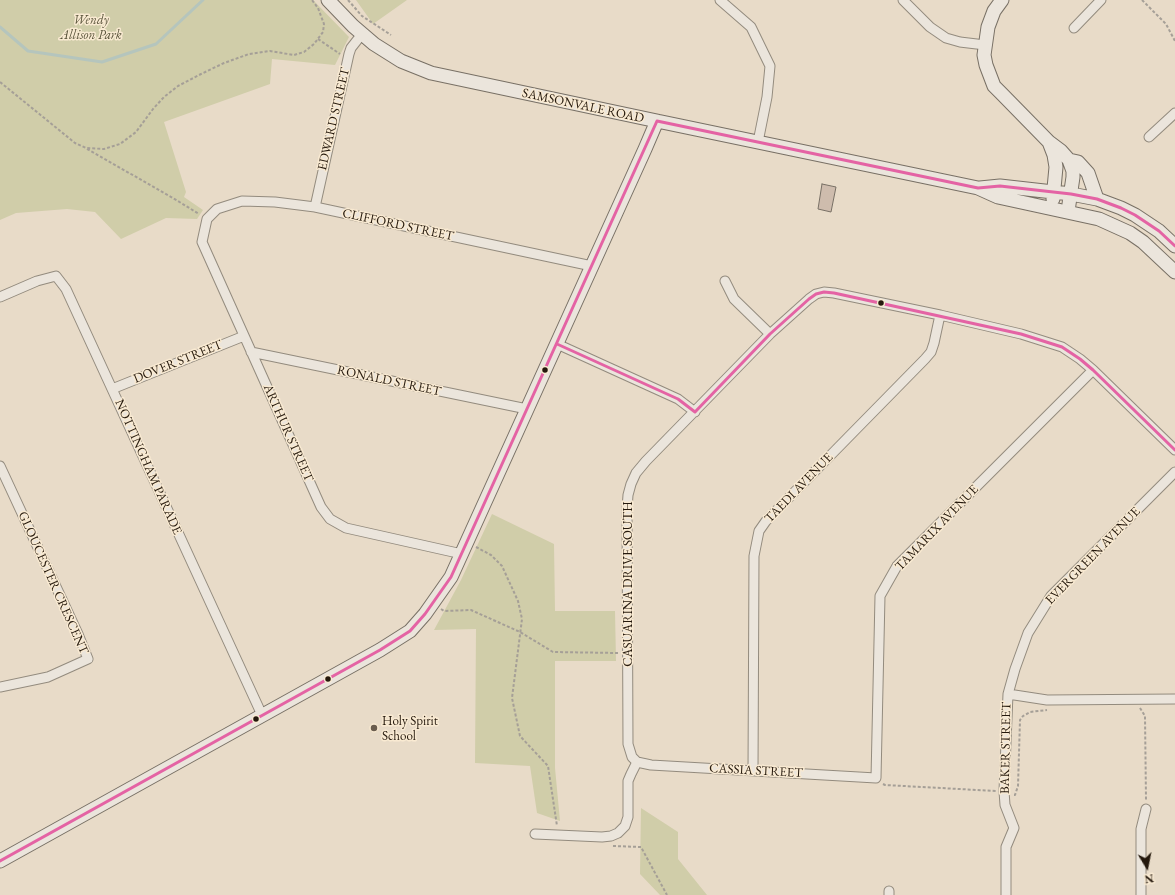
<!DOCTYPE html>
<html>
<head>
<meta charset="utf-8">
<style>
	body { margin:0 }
	#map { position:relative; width:1175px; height:895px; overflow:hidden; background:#e8dbc8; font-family:"EB Garamond",serif }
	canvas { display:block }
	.north { position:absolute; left:1127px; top:847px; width:40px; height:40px; -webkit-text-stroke:3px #f9ead2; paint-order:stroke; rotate:170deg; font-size:11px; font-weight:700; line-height:16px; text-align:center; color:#24180c }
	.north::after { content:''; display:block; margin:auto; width:14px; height:18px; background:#24180c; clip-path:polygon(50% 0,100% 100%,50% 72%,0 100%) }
</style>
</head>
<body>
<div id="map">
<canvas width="1175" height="895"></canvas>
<div class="north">N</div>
</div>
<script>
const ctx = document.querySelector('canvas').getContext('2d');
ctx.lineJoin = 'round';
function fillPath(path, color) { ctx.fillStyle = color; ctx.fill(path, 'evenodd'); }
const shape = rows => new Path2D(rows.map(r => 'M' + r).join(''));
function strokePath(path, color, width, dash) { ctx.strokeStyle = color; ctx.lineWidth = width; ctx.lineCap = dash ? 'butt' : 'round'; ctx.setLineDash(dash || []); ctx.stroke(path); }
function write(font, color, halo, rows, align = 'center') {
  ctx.font = font + ' "EB Garamond",serif'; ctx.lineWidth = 3; ctx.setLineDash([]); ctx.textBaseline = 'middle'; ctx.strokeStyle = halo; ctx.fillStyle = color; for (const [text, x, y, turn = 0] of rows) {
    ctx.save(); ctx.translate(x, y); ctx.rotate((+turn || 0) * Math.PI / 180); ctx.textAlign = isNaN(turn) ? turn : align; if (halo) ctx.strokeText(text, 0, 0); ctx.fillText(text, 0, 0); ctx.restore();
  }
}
fillPath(shape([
	[0,0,313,0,349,37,335,65,272,59,270,84,164,122,186,192,184,197,203,210,197,219,166,218,121,239,95,212,67,209,16,213,0,220],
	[356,0,407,0,373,24],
	[492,514,554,544,555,611,615,611,616,661,555,661,555,768,560,821,537,813,530,766,475,763,476,629,434,630,461,580],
	[641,808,678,832,678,859,707,895,660,895,640,874]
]), '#d0cda9');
strokePath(shape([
	[0,27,28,51,102,62,156,44,203,0]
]), '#b5c5bd', 3);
const building = shape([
	[822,184,836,187,831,212,818,209,822,184]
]);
fillPath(building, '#cebcad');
strokePath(building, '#787065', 1);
const street = shape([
	[720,0,751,27,770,66,767,97,758,142],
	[903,0,930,27,946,38,960,42,985,45],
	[1074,28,1101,0],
	[1149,137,1175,113],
	[315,207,349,54,351,48,362,34],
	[725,281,734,299,770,334],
	[0,297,37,281,56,276,66,289,262,715],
	[557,344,678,399,695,412],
	[251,352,527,409],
	[1093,370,897,566,880,596,876,778,651,765,637,762,632,757,628,744,627,509,628,495,631,484,636,473,646,461,770,334,809,299,816,294,824,292,834,293,940,315,1021,334,1062,347,1080,359,1093,370,1175,450],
	[112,389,244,336],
	[0,466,78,634,88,659,48,677,0,687],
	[462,554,346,528,330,519,321,507,202,242,207,219,217,209,242,201,275,202,315,207,592,266],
	[1008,694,1015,669,1028,633,1051,596,1175,472],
	[753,771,754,556,759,531,766,521,925,359,931,352,934,343,940,315],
	[535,834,602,837,611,836,618,833,625,826,628,817,628,781,631,774,637,762],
	[889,895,889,891],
	[1006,895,1006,847,1014,828,1005,805,1004,791,1008,694,1047,700,1175,699],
	[1141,895,1141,829,1146,809]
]);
const secondary = shape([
	[328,0,353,26,374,44,401,61,431,73,657,121,978,188,998,197,1099,219,1130,233,1143,242,1175,272],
	[1002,0,994,11,988,27,984,55,986,65,994,86,1001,93,1049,142,1061,151,1069,160,1073,171,1073,177,1068,211],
	[1049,142,1054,155,1056,167,1053,199],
	[1069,160,1078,162,1088,173,1097,199],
	[980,188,1000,186,1071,194,1097,199,1121,208,1135,215,1159,231,1175,246],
	[0,861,380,650,410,631,425,614,451,577,645,149,657,121]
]);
strokePath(street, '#938b7e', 11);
strokePath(secondary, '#787065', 15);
strokePath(shape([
	[348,0,362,16,391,35],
	[1142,0,1166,24,1175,41],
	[318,39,340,54],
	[0,82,75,143,86,148,104,149,120,144,136,132,153,109,164,97,178,86,201,74,224,63,249,54,270,51,294,55,304,52,314,44,323,32,324,24,318,8,312,0],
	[87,149,173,198,199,214],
	[476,547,491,555,502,566,518,601,522,619,512,698,520,736,548,766,557,826],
	[441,609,444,611,471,610,520,632,553,652,618,653],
	[1140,708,1145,716,1146,800],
	[883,784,885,785,996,791],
	[1014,795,1015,795,1018,786,1020,720,1023,716,1030,712,1047,710],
	[613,846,641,847,667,895]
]), '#a59f97', 2, [3, 2]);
strokePath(street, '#ebe5dc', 9);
strokePath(secondary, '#ebe5dc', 13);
strokePath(shape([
	[557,344,678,399,695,412,770,334,809,299,816,294,824,292,834,293,1021,334,1062,347,1080,359,1093,370,1175,450],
	[0,861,380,650,410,631,425,614,451,577,657,121,978,188,1000,186,1071,194,1097,199,1121,208,1135,215,1159,231,1175,246]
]), '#e463a4', 3);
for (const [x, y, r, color] of [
	[881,303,3.5,"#24180c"],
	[545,370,3.5,"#24180c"],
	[328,679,3.5,"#24180c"],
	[256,719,3.5,"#24180c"],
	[374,728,4,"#695c4e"]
]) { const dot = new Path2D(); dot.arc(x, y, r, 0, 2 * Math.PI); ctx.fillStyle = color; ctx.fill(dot); strokePath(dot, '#f9ead2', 1.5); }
write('italic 13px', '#59533a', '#f9ead2', [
	["Wendy",91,20],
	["Allison Park",91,35]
]);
write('13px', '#24180c', '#f9ead2', [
	["SAMSONVALE ROAD",583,106,12],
	["EDWARD STREET",334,119,-77],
	["CLIFFORD STREET",398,225,12],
	["DOVER STREET",178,362,-22],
	["RONALD STREET",389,381,12],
	["ARTHUR STREET",288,433,66],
	["NOTTINGHAM PARADE",148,467,66],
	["TAEDI AVENUE",799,488,-46],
	["TAMARIX AVENUE",937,528,-46],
	["EVERGREEN AVENUE",1093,556,-46],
	["GLOUCESTER CRESCENT",53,583,66],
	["CASUARINA DRIVE SOUTH",628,584,-90],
	["BAKER STREET",1006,748,-89],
	["CASSIA STREET",756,771,3]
]);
write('13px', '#24180c', '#f9ead2', [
	["Holy Spirit",382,721],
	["School",382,736]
], 'left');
</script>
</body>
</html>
